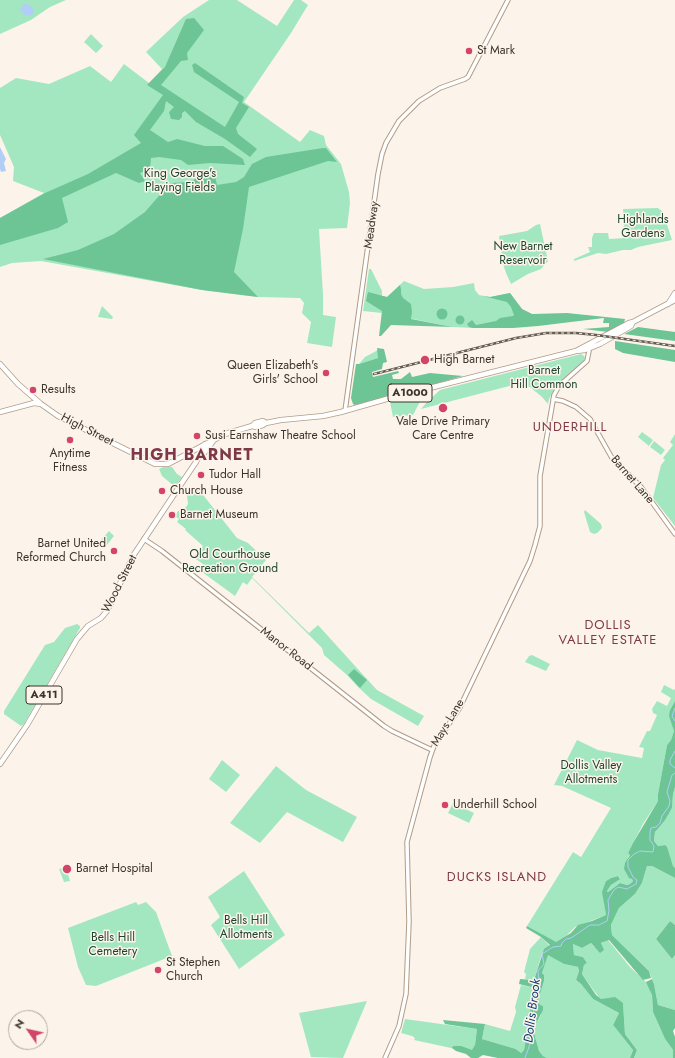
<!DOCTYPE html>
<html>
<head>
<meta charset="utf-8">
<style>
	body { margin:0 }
	#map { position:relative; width:675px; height:1058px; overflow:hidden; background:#fcf4ea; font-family:Jost,sans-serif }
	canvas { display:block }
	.north { position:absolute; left:8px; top:1010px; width:40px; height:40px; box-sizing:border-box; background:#fcf4ea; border:1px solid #afa79e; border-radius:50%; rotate:304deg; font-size:11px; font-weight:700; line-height:16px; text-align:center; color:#3c342b }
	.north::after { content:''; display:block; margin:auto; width:14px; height:18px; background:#d3446a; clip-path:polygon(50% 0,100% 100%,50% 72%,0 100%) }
</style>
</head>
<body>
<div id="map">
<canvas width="675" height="1058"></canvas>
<div class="north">N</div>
</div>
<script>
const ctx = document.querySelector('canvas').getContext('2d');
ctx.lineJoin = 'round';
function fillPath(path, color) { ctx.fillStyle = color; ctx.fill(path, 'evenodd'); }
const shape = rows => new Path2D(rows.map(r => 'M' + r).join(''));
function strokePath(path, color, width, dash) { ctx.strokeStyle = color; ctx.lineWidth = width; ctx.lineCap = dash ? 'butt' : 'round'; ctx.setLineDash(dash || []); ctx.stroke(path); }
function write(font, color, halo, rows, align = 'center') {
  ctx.font = font + ' Jost,sans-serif'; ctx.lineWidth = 3; ctx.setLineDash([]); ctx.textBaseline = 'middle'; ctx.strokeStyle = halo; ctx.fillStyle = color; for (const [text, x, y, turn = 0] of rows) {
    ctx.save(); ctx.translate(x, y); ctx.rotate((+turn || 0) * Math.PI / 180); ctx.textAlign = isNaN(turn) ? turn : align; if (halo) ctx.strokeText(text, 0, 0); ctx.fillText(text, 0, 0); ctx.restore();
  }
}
fillPath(shape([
	[0,0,66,0,50,7,31,20,0,34],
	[209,0,237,0,277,26,294,0,301,0,308,5,291,33,244,102,300,142,310,130,324,136,326,145,341,164,349,192,350,203,347,228,319,229,323,295,323,315,336,317,332,347,307,343,311,322,302,313,304,303,300,298,258,297,202,290,41,261,12,263,0,267,0,218,44,193,13,181,14,167,0,135,0,88,16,78,49,84,90,66,111,82,124,64,149,83,162,69,146,52,183,17],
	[91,34,103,46,96,53,84,42],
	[658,208,663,212,672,240,638,247,631,250,623,250,606,254,598,253,574,261,574,259,590,252,588,247,592,247,592,238,594,233,608,233,609,239,625,238,623,209],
	[540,224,548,261,541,269,528,274,511,284,506,273,503,264,499,236,527,231,536,225],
	[369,269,371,269,382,291,382,296,387,297,404,281,424,289,453,287,474,283,475,290,479,295,490,297,510,293,522,309,532,314,473,328,453,327,398,316,382,311,382,313,363,311],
	[102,306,113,317,112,319,98,317],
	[378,350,378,358,359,364,365,357],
	[581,354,584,356,585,358,584,361,556,386,549,399,548,404,542,397,530,387,517,384,421,409,426,403,440,390],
	[424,394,413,415,393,417,390,402,414,398],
	[642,432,653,440,649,446,638,437],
	[675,434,675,526,653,498,661,465,665,460,663,458,673,445,670,442],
	[654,441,665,450,661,455,650,447],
	[163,467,172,467,177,474,182,477,175,487,162,476,159,469],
	[195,487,200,491,237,538,248,543,266,560,252,577,309,633,318,625,356,667,377,690,424,716,418,726,371,699,357,686,347,675,324,655,322,648,252,578,247,585,243,582,235,596,202,572,207,567,193,557,203,546,185,530,186,529,177,522,179,519,175,516,178,511,184,510,188,504,187,496,190,489],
	[585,510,601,524,602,528,597,533,594,534,590,532,584,512],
	[109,531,114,536,106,546,100,541],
	[77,624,80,626,80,628,24,724,21,726,4,714,4,711,45,645,54,642,65,628],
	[532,655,550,664,546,671,525,662,529,656],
	[664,685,674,690,675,689,675,701,670,710,674,731,671,740,667,745,658,794,658,801,643,824,628,853,631,854,628,857,633,881,630,884,627,885,620,883,608,892,607,891,611,885,620,878,618,876,611,878,606,881,604,900,606,915,575,927,565,937,556,942,554,942,527,926,573,852,581,857,611,808,562,786,554,785,577,740,598,750,642,758,644,748,639,747,647,731,650,731,657,715,653,713,652,709,657,701,667,706,671,698,661,692],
	[222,760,240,775,226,792,209,779],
	[276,766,306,790,357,817,343,842,287,812,260,843,230,823],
	[675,787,675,868,673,866,665,845,658,846,654,841,655,832,672,808,673,794],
	[453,803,474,813,469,823,448,813],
	[647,866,652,866,675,878,675,925,670,921,656,939,672,959,675,955,675,1010,658,1005,654,984,649,971,612,935,611,925,619,908,635,894,642,883],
	[66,867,70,881,64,882,59,869],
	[244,871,285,935,239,969,211,925,220,917,208,897],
	[136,902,138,905,146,902,156,912,172,956,96,986,86,985,78,967,68,928],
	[541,937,550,946,542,953,534,980,525,979,526,974,524,972,530,949],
	[608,940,630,967,648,984,652,995,653,1012,665,1039,673,1050,673,1058,634,1058,637,1050,625,1034,623,1003,601,1000,589,984,582,974,584,965,587,963,583,957,574,955,573,944,582,948,591,943,594,947],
	[548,954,564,964,578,967,579,971,576,980,581,984,593,999,619,1013,613,1025,633,1050,630,1058,547,1058,543,1056,539,1051,534,1033,535,1026,541,1015,538,1001,544,981,544,975,542,973],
	[521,985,535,988,528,1020,524,1021,523,1025,528,1027,524,1050,521,1053,516,1049,482,1039,485,1024,510,1031,516,1012,515,1007],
	[367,1001,343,1058,311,1057,299,1013],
	[405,1019,477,1029,474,1053,414,1040,415,1038,412,1036,401,1033]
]), '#a3e7c1');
fillPath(shape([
	[194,18,204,30,187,53,188,60,181,61,161,85,225,127,239,102,194,72,192,65,195,63,244,97,242,103,249,107,236,128,238,134,257,149,250,157,225,139,196,122,185,111,182,113,182,117,179,120,171,119,169,112,174,107,166,101,164,111,150,130,168,142,177,139,205,146,223,146,243,159,245,165,210,163,188,165,181,160,159,157,151,158,150,169,140,173,145,181,139,183,116,173,62,198,68,222,58,228,0,245,0,218,45,193,88,174,141,143,134,135,163,95,147,85,165,67,186,19],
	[323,148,326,148,337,162,328,161,249,187,243,229,234,272,258,297,202,290,43,259,78,250,114,234,145,212,170,183,190,182,203,174,214,171,217,185,236,182,244,177,252,164,266,157],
	[400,285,401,289,401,294,403,298,411,304,412,312,411,319,453,327,391,325,381,336,379,336,382,311,366,301,368,292,387,297],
	[510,293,522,309,532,314,567,313,625,319,624,323,608,332,583,329,609,327,609,323,603,323,604,318,538,326,513,328,473,328,469,327,467,324,472,320,476,325,496,321,500,318,513,316,514,315,511,307,507,302,483,296,490,297],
	'436.5 314a5.5 5.5 0 1 1 11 0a5.5 5.5 0 1 1-11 0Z',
	'455.5 320a4.5 4.5 0 1 1 9 0a4.5 4.5 0 1 1-9 0Z',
	[638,327,675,332,675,341,624,334],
	[615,341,675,350,675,362,623,353,615,349],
	[377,348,384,349,387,362,383,363,382,369,372,372,373,377,398,371,399,373,392,375,393,379,401,379,410,372,412,377,430,373,463,376,428,386,355,405,353,404,351,398,356,364,359,364,378,358],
	[354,669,367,680,360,688,348,675],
	[675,701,675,787,673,794,672,808,665,820,655,832,654,841,658,846,665,845,667,847,673,866,675,868,675,878,652,866,647,866,642,883,635,894,619,908,611,925,612,935,649,971,651,978,643,980,609,940,601,943,604,950,600,953,591,943,582,948,573,944,574,955,583,957,587,963,584,965,582,974,596,995,601,999,615,997,623,1003,625,1034,637,1050,634,1058,630,1058,633,1050,613,1025,619,1013,593,999,581,984,576,980,579,971,578,967,564,964,548,955,542,973,544,975,544,981,538,1001,540,1005,543,1006,543,1010,535,1026,534,1033,539,1051,543,1056,547,1058,498,1058,483,1055,478,1058,471,1058,466,1054,456,1051,452,1048,453,1046,461,1046,472,1050,475,1045,477,1029,445,1024,443,1020,485,1024,482,1039,516,1049,521,1053,524,1050,528,1027,523,1025,524,1020,528,1020,535,988,519,984,520,979,534,980,544,949,550,945,541,937,526,928,527,926,556,942,571,933,578,925,592,921,606,915,602,892,606,881,611,878,618,876,620,879,611,885,607,891,608,892,620,883,627,885,630,884,633,881,632,879,629,878,624,869,625,863,630,855,628,853,633,843,658,801,658,794,667,745,671,740,674,731,669,716,670,710],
	[670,921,675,925,675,955,672,959,656,939],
	[652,979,654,984,658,1005,675,1010,675,1028,673,1031,675,1037,675,1058,673,1058,673,1050,665,1039,653,1012,652,995,646,982]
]), '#6dc596');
fillPath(shape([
	[25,4,30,5,33,9,34,13,30,16,25,15,20,10,22,5],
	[0,147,6,159,4,163,6,171,1,172,0,169]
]), '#b1cef7');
strokePath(shape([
	[675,708,672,716,675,721],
	[675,751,670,760,670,764,675,768],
	[525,1058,530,1044,534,1008,539,982,538,971,544,964,542,954,553,947,561,946,562,943,566,939,571,938,590,925,599,925,607,921,609,911,608,900,614,890,618,887,627,889,636,884,637,880,633,877,628,867,628,860,634,854,640,851,653,852,654,846,650,840,650,832,651,828,656,827,660,823,662,816,669,806,670,801,667,792,672,775,675,773]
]), '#b1cef7', 1);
const tertiary = shape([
	[553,399,563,401,576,407,590,419,612,458,641,487,675,534],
	[345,411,378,174,382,154,386,143,399,121,419,101,440,88,465,79,468,77,508,0],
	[144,539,162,551,384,726,392,731,432,750],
	[385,1058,399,1026,406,994,409,922,407,842,430,757,434,746,459,709,530,561,535,545,540,526,540,476,554,395,559,386,587,361,589,351,587,348]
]);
const primary = shape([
	[668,304,675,293],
	[576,351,629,323,633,322,675,300],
	[0,364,18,384,41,404,58,416,155,464,168,464,225,434,252,426,255,423,263,421,266,423],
	[0,412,34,403,41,404],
	[252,426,256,427,263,425,266,423,281,420,323,416,341,412,390,398,576,351,585,350,600,344,631,326,633,322],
	[202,456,214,440],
	[0,764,27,725,77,639,88,626,101,618,107,611,133,556,177,490,196,462,205,444]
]);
strokePath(tertiary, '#b09c87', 5.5);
strokePath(primary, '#b09c87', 6);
strokePath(tertiary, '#fff', 3.5);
strokePath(primary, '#fff', 4.5);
const rail = shape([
	[374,374,516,338,546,333,576,333,596,335,675,346]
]);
strokePath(rail, '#645c53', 2.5);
strokePath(rail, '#fcf4ea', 1, [3]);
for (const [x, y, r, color] of [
	[469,51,4,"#d3446a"],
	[425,360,5,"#d3446a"],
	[326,373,4,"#d3446a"],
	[33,390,4,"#d3446a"],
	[443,408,5,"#d3446a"],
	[197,436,4,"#d3446a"],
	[70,440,4,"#d3446a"],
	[201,475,4,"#d3446a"],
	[162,491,4,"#d3446a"],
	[172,515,4,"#d3446a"],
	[114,551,4,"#d3446a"],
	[445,805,4,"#d3446a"],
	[67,869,5,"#d3446a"],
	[158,970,4,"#d3446a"]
]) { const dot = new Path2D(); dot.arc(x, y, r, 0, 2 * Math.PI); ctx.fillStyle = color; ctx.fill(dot); strokePath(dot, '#fcf4ea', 1.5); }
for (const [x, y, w] of [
	[410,393,44],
	[44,695,36]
]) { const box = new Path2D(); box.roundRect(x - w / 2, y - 9, w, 18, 3); ctx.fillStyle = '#fcf4ea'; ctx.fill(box); strokePath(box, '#3c342b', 1); }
write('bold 11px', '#3c342b', null, [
	["A1000",410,393],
	["A411",44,695]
]);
write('12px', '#3c342b', '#fcf4ea', [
	["St Mark",477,51],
	["High Barnet",434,360],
	["Queen Elizabeth's",318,366,"right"],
	["Girls' School",318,380,"right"],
	["Results",41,390],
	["Vale Drive Primary",443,422,"center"],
	["Care Centre",443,436,"center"],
	["Susi Earnshaw Theatre School",205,436],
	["Anytime",70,454,"center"],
	["Fitness",70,468,"center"],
	["Tudor Hall",209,475],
	["Church House",170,491],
	["Barnet Museum",180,515],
	["Barnet United",106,544,"right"],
	["Reformed Church",106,558,"right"],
	["Underhill School",453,805],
	["Barnet Hospital",76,869],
	["St Stephen",166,963],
	["Church",166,977]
], 'left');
write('12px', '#1e4430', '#fcf4ea', [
	["King George's",180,174],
	["Playing Fields",180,188],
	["Highlands",643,220],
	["Gardens",643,234],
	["New Barnet",523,247],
	["Reservoir",523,261],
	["Barnet",544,371],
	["Hill Common",544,385],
	["Old Courthouse",230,555],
	["Recreation Ground",230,569],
	["Dollis Valley",591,766],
	["Allotments",591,780],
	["Bells Hill",246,921],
	["Allotments",246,935],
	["Bells Hill",113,938],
	["Cemetery",113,952]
]);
write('12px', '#3c342b', '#fcf4ea', [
	["Meadway",372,225,-82],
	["High Street",87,430,27],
	["Barnet Lane",632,480,49],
	["Wood Street",120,584,-63],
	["Manor Road",286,649,38],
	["Mays Lane",448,723,-59]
]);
ctx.letterSpacing = '1px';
write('13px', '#7f3847', '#fcf4ea', [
	["UNDERHILL",570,428],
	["DOLLIS",608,626],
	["VALLEY ESTATE",608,641],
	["DUCKS ISLAND",497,878]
]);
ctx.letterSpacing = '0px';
write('italic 13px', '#103c77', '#fcf4ea', [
	["Dollis Brook",533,1011,-83]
]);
ctx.letterSpacing = '1px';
write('bold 16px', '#7f3847', '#fcf4ea', [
	["HIGH BARNET",192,456]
]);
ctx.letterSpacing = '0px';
</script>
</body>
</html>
